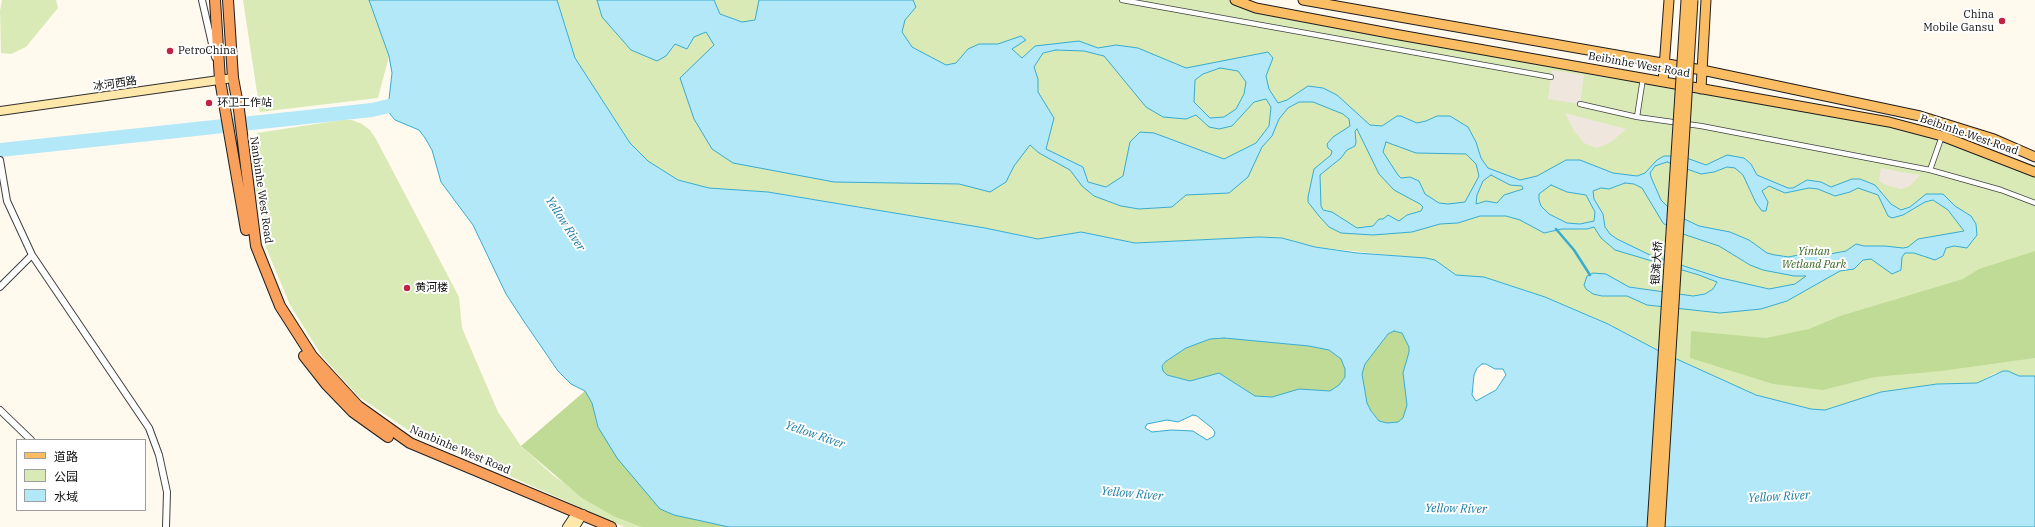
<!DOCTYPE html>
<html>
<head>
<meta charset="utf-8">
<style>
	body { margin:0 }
	#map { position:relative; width:2035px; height:527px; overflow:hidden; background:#fff9ee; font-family:"IBM Plex Serif","Noto Sans SC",serif }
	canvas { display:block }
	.legend { position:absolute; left:16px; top:439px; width:130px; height:72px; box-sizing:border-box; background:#fff; border:1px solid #9e9e9e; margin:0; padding:5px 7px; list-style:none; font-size:12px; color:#0d0d0d }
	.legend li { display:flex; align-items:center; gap:8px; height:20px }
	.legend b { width:20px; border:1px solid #9e9e9e }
</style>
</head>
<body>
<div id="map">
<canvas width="2035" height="527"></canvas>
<ul class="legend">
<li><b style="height:5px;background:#fabd63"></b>道路</li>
<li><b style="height:11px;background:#daeab7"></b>公园</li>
<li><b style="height:11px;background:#b2e8f7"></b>水域</li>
</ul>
</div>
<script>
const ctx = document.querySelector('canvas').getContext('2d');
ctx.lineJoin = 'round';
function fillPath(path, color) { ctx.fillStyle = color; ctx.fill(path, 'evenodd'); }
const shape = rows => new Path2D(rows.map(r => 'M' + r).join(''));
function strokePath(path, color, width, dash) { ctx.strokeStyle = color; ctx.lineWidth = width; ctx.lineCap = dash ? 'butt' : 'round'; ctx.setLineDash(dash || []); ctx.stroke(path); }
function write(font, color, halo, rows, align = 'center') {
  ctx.font = font + ' "IBM Plex Serif","Noto Sans SC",serif'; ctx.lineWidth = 4; ctx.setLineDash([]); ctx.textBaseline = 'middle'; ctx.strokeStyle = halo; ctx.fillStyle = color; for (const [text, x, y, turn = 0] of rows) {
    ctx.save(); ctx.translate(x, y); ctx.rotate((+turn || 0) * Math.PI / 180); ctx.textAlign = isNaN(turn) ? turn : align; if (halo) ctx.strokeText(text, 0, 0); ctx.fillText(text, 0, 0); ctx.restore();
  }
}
fillPath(shape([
	[2,0,56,0,58,8,26,47,11,54,1,53,0,11],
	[243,0,369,0,389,56,378,98,260,112],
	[557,0,1235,0,1889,122,2035,172,2035,376,2019,376,2008,371,1995,373,1977,383,1937,384,1881,392,1824,410,1811,409,1756,395,1659,351,1608,324,1545,297,1484,277,1462,277,1456,275,1435,260,1315,247,1282,238,1259,237,1135,243,1081,232,1039,239,985,228,768,192,709,188,678,180,648,161,630,143,575,58],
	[342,120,352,120,362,124,370,130,376,139,459,297,462,328,498,412,521,446,554,476,615,517,641,527,624,527,411,432,359,397,322,356,290,305,263,240,251,160,257,133]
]), '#daeab7');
fillPath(shape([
	[2035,251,2035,358,1941,371,1875,377,1823,390,1773,384,1690,358,1691,331,1766,338,1809,329,1840,316,1963,279,1979,269],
	[1394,331,1402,333,1409,347,1409,352,1403,373,1407,405,1403,418,1398,422,1387,423,1379,421,1371,411,1367,403,1362,374,1365,364,1388,334],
	[1224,338,1309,346,1329,350,1341,359,1345,368,1345,377,1339,385,1330,391,1299,389,1272,397,1255,396,1219,373,1190,381,1167,375,1163,371,1162,366,1165,362,1186,348,1210,339],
	[585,391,592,403,598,427,700,520,729,527,641,527,615,517,582,498,521,446]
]), '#c0db96');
fillPath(shape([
	[1552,70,1584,75,1580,104,1548,99],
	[1565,113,1626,129,1611,142,1597,148,1584,143,1574,131],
	[1881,168,1900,172,1920,175,1910,186,1901,189,1886,185,1879,181]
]), '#efe7dd');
const water = shape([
	[369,0,557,0,575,58,630,143,648,161,678,180,709,188,768,192,985,228,1038,239,1081,232,1135,243,1259,237,1282,238,1315,247,1357,253,1426,258,1435,260,1456,275,1484,277,1545,297,1608,324,1659,351,1756,395,1811,409,1825,410,1881,392,1937,384,1977,383,2003,371,2008,371,2019,376,2035,376,2035,527,729,527,674,515,660,509,617,458,598,427,592,403,585,391,571,384,558,371,525,323,506,294,473,225,441,182,432,150,425,138,419,130,395,120,390,114,388,108,392,73,389,56,369,0],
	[1394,331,1402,333,1409,347,1409,352,1403,373,1407,405,1403,418,1398,422,1387,423,1379,421,1371,411,1367,403,1362,374,1365,364,1388,334,1394,331],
	[1224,338,1309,346,1329,350,1341,359,1345,369,1345,377,1339,385,1330,391,1299,389,1272,397,1255,396,1219,373,1190,381,1167,375,1163,371,1162,366,1165,362,1186,348,1210,339,1224,338],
	[1482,364,1486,364,1495,369,1503,369,1506,375,1496,390,1476,401,1472,395,1474,375,1477,368,1482,364],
	[1193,415,1197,416,1212,428,1215,432,1214,436,1207,440,1193,431,1171,430,1152,432,1145,428,1147,424,1167,420,1178,422,1193,415],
	[597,0,714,0,720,14,742,22,755,20,759,0,913,0,916,7,905,20,902,32,912,47,946,65,956,63,968,49,979,44,998,44,1021,36,1026,40,1012,49,1022,58,1035,46,1079,41,1098,48,1116,45,1138,48,1186,68,1268,52,1273,58,1266,76,1269,89,1278,103,1287,100,1308,86,1323,88,1337,95,1370,125,1382,126,1397,116,1401,116,1417,123,1426,121,1437,116,1450,116,1468,127,1476,142,1481,158,1488,168,1520,180,1537,176,1566,160,1580,160,1613,173,1637,176,1645,173,1657,160,1664,156,1681,156,1706,165,1727,155,1744,158,1751,164,1757,175,1788,188,1793,188,1807,180,1821,182,1831,187,1852,179,1860,179,1875,185,1891,204,1901,210,1910,207,1926,194,1943,194,1955,206,1971,216,1976,224,1977,235,1967,248,1954,246,1946,248,1943,256,1935,260,1914,253,1905,253,1902,257,1901,270,1892,274,1871,259,1863,260,1854,269,1840,271,1787,301,1761,309,1720,313,1647,305,1627,296,1602,296,1593,294,1586,289,1584,285,1587,276,1593,273,1606,274,1629,287,1693,296,1705,294,1713,289,1717,282,1699,275,1615,250,1601,238,1594,227,1587,229,1562,229,1544,233,1520,220,1506,216,1480,216,1458,223,1440,224,1412,232,1373,235,1341,233,1329,227,1319,216,1308,202,1308,197,1314,169,1331,155,1332,151,1328,148,1327,144,1333,137,1350,126,1349,119,1343,114,1313,102,1299,102,1288,108,1279,119,1272,136,1262,147,1248,177,1229,193,1186,195,1172,207,1139,209,1121,206,1094,196,1082,186,1070,170,1039,153,1030,145,1014,166,1006,182,990,192,959,184,834,182,733,163,712,149,694,119,680,78,714,45,706,32,694,37,687,49,675,44,666,56,657,61,631,50,602,17,597,0],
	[1056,50,1084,51,1104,56,1146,107,1163,117,1186,119,1196,115,1209,127,1219,129,1232,126,1254,102,1266,99,1271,107,1269,126,1256,143,1224,159,1154,133,1140,132,1130,142,1123,176,1106,187,1088,182,1083,167,1046,149,1054,118,1038,92,1038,79,1034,67,1043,53,1056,50],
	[1220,68,1238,71,1246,82,1244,94,1236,109,1224,117,1210,118,1194,102,1195,80,1203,74,1220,68],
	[1357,129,1379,174,1394,190,1420,204,1423,207,1421,211,1407,215,1399,221,1388,215,1383,219,1379,219,1373,226,1357,228,1332,212,1323,210,1321,206,1320,175,1341,158,1347,150,1355,146,1356,142,1355,131,1357,129],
	[1386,142,1416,153,1466,154,1476,164,1479,176,1465,202,1448,204,1439,203,1425,194,1419,181,1410,177,1401,178,1398,175,1383,152,1386,142],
	[1667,162,1701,174,1714,172,1727,167,1735,168,1743,175,1756,203,1762,211,1766,211,1768,202,1762,191,1769,186,1785,193,1809,188,1818,189,1835,196,1850,192,1858,188,1878,195,1888,216,1892,218,1903,215,1925,202,1933,200,1948,210,1964,231,1918,239,1908,247,1903,248,1885,246,1864,246,1856,244,1846,251,1830,254,1817,251,1810,255,1806,253,1789,257,1775,255,1767,253,1749,240,1730,232,1699,226,1676,215,1661,200,1651,177,1650,173,1655,166,1667,162],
	[1491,175,1510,185,1522,186,1523,189,1504,195,1497,203,1486,201,1476,204,1477,195,1483,181,1491,175],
	[1625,183,1634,184,1642,188,1663,223,1674,231,1719,246,1750,265,1763,270,1794,276,1806,276,1795,284,1769,289,1721,278,1650,255,1617,239,1610,234,1605,227,1603,214,1594,199,1593,191,1601,188,1609,189,1625,183],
	[1551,185,1567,192,1586,195,1595,212,1594,221,1580,224,1567,223,1549,214,1541,206,1539,200,1539,194,1551,185]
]);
fillPath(water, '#b2e8f7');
strokePath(water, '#38abcf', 1);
strokePath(shape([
	[1556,229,1574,250,1590,275]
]), '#38abcf', 2.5);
strokePath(shape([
	[0,150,372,110,406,102]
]), '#b2e8f7', 14);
const pedestrian = shape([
	[1122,0,1551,77],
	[1580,104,1637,117,1701,126,1930,170,2001,190,2035,203],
	[1637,117,1643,78],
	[1930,170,1942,136]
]);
const minor = shape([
	[202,0,215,57],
	[0,160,7,201,32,255],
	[0,287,32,255,149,428,159,455,167,492,166,527],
	[0,410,31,440]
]);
const secondary = shape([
	[0,111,233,78],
	[567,527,577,512],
	[575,527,583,514]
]);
const primary = shape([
	[1235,0,1256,8,1394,34,1889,122,1942,136,2035,172],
	[1303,0,1702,70,1920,116,1994,139,2035,157],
	[1663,82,1669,0],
	[1701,89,1706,0]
]);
const trunk = shape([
	[215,0,220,80,246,230],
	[228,0,233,78,239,110,256,246,280,306,312,356,358,406,410,443,611,527],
	[304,356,326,384,353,412,388,437]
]);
strokePath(pedestrian, '#404040', 6);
strokePath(minor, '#404040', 8);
strokePath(secondary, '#2f2f2f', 10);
strokePath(primary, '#1e1e1e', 11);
strokePath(trunk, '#1e1e1e', 12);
strokePath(pedestrian, '#fff', 4.5);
strokePath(minor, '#fff', 6);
strokePath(secondary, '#ffe8a9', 8);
strokePath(primary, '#fabd63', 9);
strokePath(trunk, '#f8a05c', 10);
const primaryBridge = shape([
	[1652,527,1686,0],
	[1660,527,1693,0]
]);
strokePath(primaryBridge, '#1e1e1e', 11, []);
strokePath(primaryBridge, '#fabd63', 9);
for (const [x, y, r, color] of [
	[2002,21,4,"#c02344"],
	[170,51,4,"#c02344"],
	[209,103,4,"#c02344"],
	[407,288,4,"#c02344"]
]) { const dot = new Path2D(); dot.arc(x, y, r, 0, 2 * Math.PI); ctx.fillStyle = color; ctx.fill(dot); strokePath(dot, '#fff', 1.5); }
write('11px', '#0d0d0d', '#fff', [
	["China",1994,15,"right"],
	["Mobile Gansu",1994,28,"right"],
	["PetroChina",178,51],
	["环卫工作站",217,103],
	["黄河楼",415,288]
], 'left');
write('11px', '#0d0d0d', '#fff', [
	["Beibinhe West Road",1639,65,10],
	["冰河西路",115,84,-8],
	["Beibinhe West Road",1969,135,19],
	["Nanbinhe West Road",261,190,82],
	["银滩大桥",1657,263,-86],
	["Nanbinhe West Road",460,450,23]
]);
write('italic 11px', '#38661d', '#fff', [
	["Yintan",1814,252],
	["Wetland Park",1814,265]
]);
write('italic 12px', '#157aa1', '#fff', [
	["Yellow River",565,224,57],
	["Yellow River",815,435,19],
	["Yellow River",1132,494,5],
	["Yellow River",1779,497,-3],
	["Yellow River",1456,509,1]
]);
</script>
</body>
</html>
